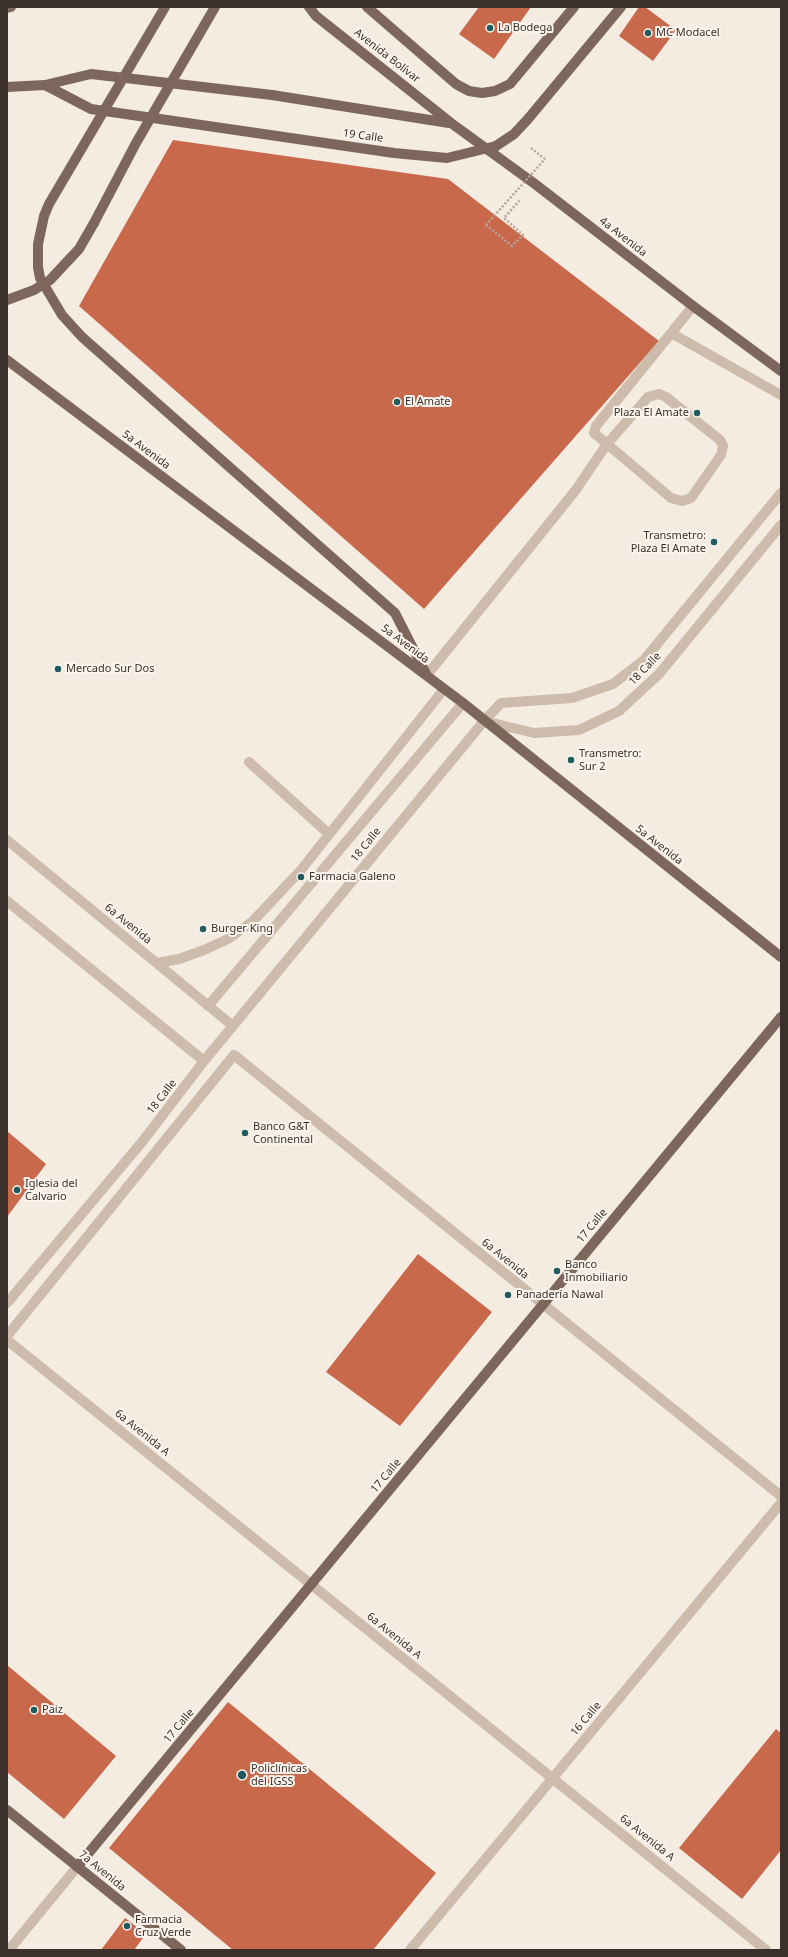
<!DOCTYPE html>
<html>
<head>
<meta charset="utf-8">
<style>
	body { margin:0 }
	#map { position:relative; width:788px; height:1957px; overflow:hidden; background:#f4ebe1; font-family:"Noto Sans",sans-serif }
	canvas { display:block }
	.frame { position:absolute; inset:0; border:8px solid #3b302b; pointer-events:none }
</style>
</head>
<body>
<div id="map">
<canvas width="788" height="1957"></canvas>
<div class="frame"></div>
</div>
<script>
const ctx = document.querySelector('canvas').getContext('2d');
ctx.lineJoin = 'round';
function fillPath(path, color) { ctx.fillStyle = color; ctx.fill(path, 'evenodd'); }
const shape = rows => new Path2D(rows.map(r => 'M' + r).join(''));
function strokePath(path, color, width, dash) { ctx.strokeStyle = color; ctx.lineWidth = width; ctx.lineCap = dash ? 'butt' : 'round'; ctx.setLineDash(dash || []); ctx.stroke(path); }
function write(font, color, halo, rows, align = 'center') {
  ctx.font = font + ' "Noto Sans",sans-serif'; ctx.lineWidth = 4; ctx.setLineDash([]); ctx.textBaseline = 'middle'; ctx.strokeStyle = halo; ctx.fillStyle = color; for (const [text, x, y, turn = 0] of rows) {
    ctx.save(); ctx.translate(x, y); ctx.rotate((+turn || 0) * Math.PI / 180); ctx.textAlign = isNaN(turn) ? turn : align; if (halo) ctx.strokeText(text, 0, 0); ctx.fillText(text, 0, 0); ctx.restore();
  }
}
fillPath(shape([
	[479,7,531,7,494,59,459,34],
	[639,7,645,7,676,30,653,61,619,36],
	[173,140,448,179,659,341,424,609,79,306],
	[7,1131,46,1164,7,1217],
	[418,1254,492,1312,400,1426,326,1372],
	[7,1665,116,1756,64,1819,7,1772],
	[228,1702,436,1873,373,1950,233,1950,109,1848],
	[776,1729,781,1733,781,1850,742,1899,679,1848],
	[125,1918,146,1934,134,1950,101,1950]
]), '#c8694b');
strokePath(shape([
	[531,148,545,159],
	[486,225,512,246,523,235,504,218,521,199]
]), '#b9a596', 2.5, [2, 2]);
strokePath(shape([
	[671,333,781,395],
	[659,394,666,397,720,440,723,446,721,455,691,498,682,501,671,498,607,444,648,397,659,394],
	[427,675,575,491,607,444,594,433,596,426,693,306],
	[484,721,534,733,579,730,619,711,659,674,781,525],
	[249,762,329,834],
	[7,840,233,1026],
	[7,901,204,1061],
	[157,963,179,959,204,950,228,939,253,921,301,870,444,689],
	[208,1006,463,703],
	[7,1303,142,1142,204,1061,484,721,501,703,572,698,613,684,644,660,781,493],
	[7,1336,234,1055,781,1496],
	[7,1340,766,1950],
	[9,1950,77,1867],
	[410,1950,781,1503]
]), '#cdbbac', 10);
strokePath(shape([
	[165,7,49,204,44,216,38,244,38,267,40,278,62,315,82,337,395,613,426,674],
	[309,7,316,16,451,123,535,184,693,306,781,371],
	[367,7,456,84,469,91,482,93,495,91,510,84,574,7],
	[7,8,11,7],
	[7,87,45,85],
	[272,95,449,123],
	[496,146,514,134,528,119,621,7],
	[94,223,136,143,215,7],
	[7,360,463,703,781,957],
	[7,1810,181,1950],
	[77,1867,781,1017]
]), '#7d675c', 10);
strokePath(shape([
	[486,225,545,159]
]), '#b9a596', 2.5, [2, 2]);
strokePath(shape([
	[45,85,91,109,394,153,447,158,496,146],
	[45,85,91,74,272,95],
	[7,300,34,290,50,280,79,249,94,223]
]), '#7d675c', 10);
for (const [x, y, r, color] of [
	[490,28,4,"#1f5a5e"],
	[648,33,4,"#1f5a5e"],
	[397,402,4,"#1f5a5e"],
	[697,413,4,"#1f5a5e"],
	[714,542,4,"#1f5a5e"],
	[58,669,4,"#1f5a5e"],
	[571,760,4,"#1f5a5e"],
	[301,877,4,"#1f5a5e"],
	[203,929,4,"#1f5a5e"],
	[245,1133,4,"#1f5a5e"],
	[17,1190,4,"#1f5a5e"],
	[557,1271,4,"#1f5a5e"],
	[508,1295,4,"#1f5a5e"],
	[34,1710,4,"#1f5a5e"],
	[242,1775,5,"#1f5a5e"],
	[127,1926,4,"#1f5a5e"]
]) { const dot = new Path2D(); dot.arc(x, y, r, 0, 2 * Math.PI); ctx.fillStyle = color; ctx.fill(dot); strokePath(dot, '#fbf5ee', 1.5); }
write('11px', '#3b302b', '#fbf5ee', [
	["La Bodega",498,28],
	["MC Modacel",656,33],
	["El Amate",405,402],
	["Plaza El Amate",689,413,"right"],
	["Transmetro:",706,536,"right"],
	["Plaza El Amate",706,549,"right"],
	["Mercado Sur Dos",66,669],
	["Transmetro:",579,754],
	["Sur 2",579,767],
	["Farmacia Galeno",309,877],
	["Burger King",211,929],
	["Banco G&T",253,1127],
	["Continental",253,1140],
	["Iglesia del",25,1184],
	["Calvario",25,1197],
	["Banco",565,1265],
	["Inmobiliario",565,1278],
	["Panadería Nawal",516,1295],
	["Paiz",42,1710],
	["Policlínicas",251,1769],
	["del IGSS",251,1782],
	["Farmacia",135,1920],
	["Cruz Verde",135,1933]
], 'left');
write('11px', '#3b302b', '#fbf5ee', [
	["Avenida Bolívar",387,56,38],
	["19 Calle",363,136,8],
	["4a Avenida",623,237,38],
	["5a Avenida",146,450,37],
	["5a Avenida",405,644,37],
	["18 Calle",645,669,-46],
	["18 Calle",366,845,-51],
	["5a Avenida",659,845,38],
	["6a Avenida",128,924,39],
	["18 Calle",162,1097,-52],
	["17 Calle",592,1226,-50],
	["6a Avenida",505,1259,39],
	["6a Avenida A",142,1433,39],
	["17 Calle",386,1476,-50],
	["6a Avenida A",394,1636,39],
	["16 Calle",586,1719,-50],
	["17 Calle",179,1726,-50],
	["6a Avenida A",647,1838,39],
	["7a Avenida",102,1871,39]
]);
</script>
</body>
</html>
